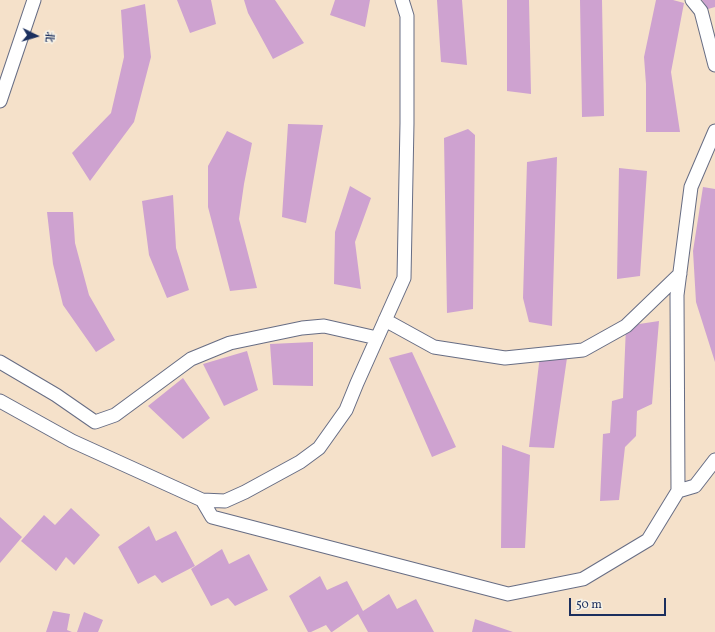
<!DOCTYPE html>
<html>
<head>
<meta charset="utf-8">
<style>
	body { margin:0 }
	#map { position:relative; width:715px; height:632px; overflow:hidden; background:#f5e1ca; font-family:Vollkorn,"Noto Serif SC",serif }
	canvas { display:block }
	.north { position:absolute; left:16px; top:16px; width:40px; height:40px; -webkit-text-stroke:3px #f7f3e8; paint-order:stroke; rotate:95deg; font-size:11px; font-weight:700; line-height:16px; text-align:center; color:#1b2f5e }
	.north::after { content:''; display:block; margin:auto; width:14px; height:18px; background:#1b2f5e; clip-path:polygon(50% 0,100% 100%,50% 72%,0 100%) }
	.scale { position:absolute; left:569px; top:598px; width:97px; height:18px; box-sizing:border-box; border:2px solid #1b2f5e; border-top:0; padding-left:5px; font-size:12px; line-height:14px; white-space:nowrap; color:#1b2f5e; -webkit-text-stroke:3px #f7f3e8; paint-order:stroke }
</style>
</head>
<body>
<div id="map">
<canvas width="715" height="632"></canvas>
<div class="north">北</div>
<div class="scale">50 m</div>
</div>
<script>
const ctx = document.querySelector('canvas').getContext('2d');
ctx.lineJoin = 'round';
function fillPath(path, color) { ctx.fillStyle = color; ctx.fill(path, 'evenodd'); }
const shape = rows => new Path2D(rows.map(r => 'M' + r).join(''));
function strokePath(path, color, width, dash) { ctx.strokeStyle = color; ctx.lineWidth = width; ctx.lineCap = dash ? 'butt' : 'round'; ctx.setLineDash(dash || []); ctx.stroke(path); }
fillPath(shape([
	[177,0,211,0,216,24,190,33],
	[244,0,275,0,304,43,273,59,248,13],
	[335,0,370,0,365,27,330,15],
	[437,0,462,0,467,65,441,62],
	[507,0,529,0,531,94,507,91],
	[580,0,602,0,604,116,582,117],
	[656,0,673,0,684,3,671,72,680,132,646,132,646,84,644,57],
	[702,0,715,0,715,7,708,9],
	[145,4,151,57,134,122,90,181,72,153,111,113,124,57,121,10],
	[288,124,323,125,306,223,282,217],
	[468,129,475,135,473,309,447,313,444,138],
	[227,131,252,143,244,184,239,219,257,288,230,291,208,207,208,166],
	[557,157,552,326,529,322,523,298,527,162],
	[619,168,647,171,640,276,617,279],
	[350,186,371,198,355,242,361,289,334,284,335,232],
	[703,187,715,189,715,362,696,302,693,251],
	[173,195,176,248,189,290,167,298,149,255,142,201],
	[47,212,73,212,75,243,89,295,115,340,96,352,63,305,53,264],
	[659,321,652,404,637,411,636,436,625,447,619,500,600,501,603,434,610,433,612,401,623,398,626,326],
	[313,342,313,386,273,385,270,344],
	[247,351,258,390,224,406,203,364],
	[412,352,456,447,432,457,389,358],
	[540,355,567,358,554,448,529,447],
	[183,378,210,418,183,439,148,406],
	[502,445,530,455,525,548,501,548],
	[71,508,100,535,74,565,66,557,56,571,21,541,44,515,55,525],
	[0,517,22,537,0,563],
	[149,526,156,541,176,531,195,566,162,583,155,575,138,584,118,547],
	[222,549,229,564,249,554,268,590,235,606,228,598,211,606,191,569],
	[320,576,327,590,347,581,363,611,389,594,397,609,416,599,434,632,368,632,358,614,332,632,331,632,326,625,311,632,308,632,289,596],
	[53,611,70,614,67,630,72,632,46,632],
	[84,612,103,620,98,632,77,632],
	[475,619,513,632,472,632]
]), '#cea2d0');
const minor = shape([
	[692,0,701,11,715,65],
	[0,101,34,0],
	[385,320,434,347,505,358,583,350,626,326,680,274],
	[0,362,56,395,95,422,115,415,191,359,230,343,302,328,324,326,377,338],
	[0,401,72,441,202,500,225,501,245,492,300,462,319,448,346,410,357,383,404,278,407,123,407,16,402,0],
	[678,491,695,486,715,460],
	[202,500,212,517,508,594,583,579,648,540,678,491,677,295,691,187,715,131]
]);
strokePath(minor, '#676d84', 15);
strokePath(minor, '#fff', 13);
</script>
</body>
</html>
